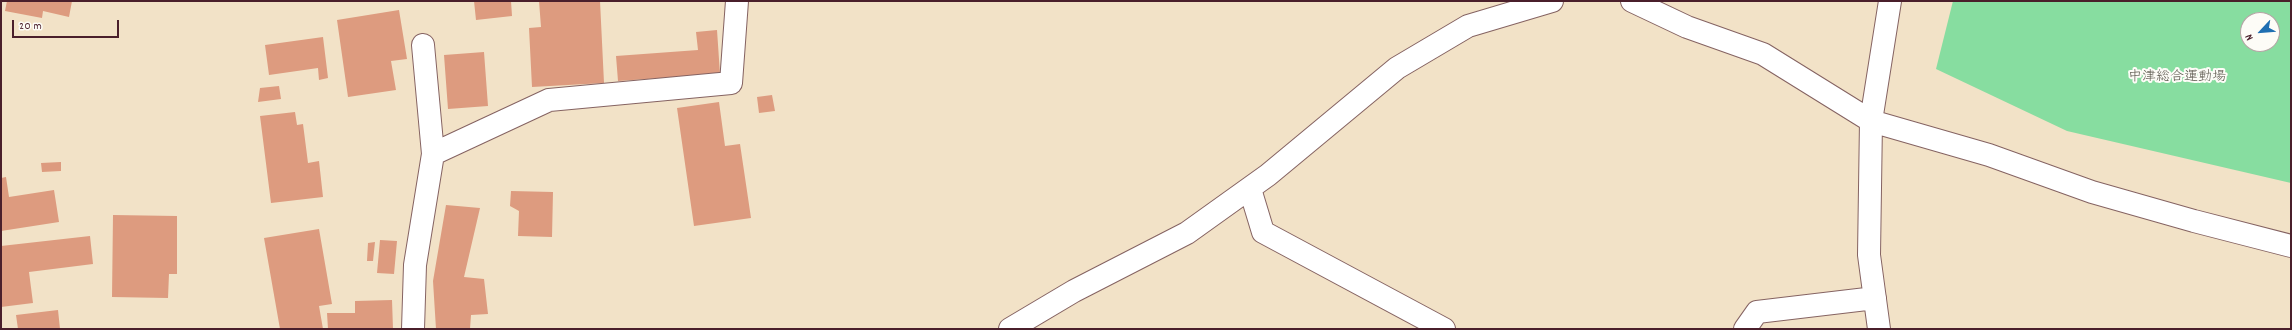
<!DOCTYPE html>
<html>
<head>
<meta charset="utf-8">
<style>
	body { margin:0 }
	#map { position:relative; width:2292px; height:330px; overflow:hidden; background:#f2e2c7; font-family:Dekko,sans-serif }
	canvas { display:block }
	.frame { position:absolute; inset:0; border:2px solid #4a1f2b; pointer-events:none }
	.north { position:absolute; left:2240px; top:12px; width:40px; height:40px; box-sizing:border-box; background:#fdfcf7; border:1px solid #b5a4a5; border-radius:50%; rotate:244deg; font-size:11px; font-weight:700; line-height:16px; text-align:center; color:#4a1f2b }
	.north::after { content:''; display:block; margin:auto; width:14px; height:18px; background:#1f6fb2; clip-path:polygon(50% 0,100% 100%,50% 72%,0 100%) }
	.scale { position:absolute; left:12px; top:20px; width:107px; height:18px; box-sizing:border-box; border:2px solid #4a1f2b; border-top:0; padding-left:5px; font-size:12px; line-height:14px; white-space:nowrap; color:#4a1f2b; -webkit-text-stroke:3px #fdfcf7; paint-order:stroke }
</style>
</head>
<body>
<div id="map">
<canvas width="2292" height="330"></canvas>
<div class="frame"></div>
<div class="north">N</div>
<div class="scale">20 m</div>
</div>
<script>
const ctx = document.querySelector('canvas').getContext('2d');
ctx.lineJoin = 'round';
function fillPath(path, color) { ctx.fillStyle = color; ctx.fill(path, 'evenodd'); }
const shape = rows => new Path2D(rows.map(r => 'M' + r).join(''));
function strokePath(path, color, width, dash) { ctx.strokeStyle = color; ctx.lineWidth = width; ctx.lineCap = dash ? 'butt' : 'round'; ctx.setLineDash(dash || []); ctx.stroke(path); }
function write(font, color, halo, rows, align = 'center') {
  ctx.font = font + ' Dekko,"Klee One",sans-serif'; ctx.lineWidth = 4; ctx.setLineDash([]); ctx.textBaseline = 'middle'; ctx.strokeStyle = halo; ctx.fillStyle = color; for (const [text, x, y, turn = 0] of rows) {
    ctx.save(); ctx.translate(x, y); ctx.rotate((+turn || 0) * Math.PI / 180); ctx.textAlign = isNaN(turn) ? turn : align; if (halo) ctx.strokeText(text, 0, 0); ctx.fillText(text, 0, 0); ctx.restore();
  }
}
fillPath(shape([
	[1953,1,2291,1,2291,183,2067,131,1936,69],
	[2248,20,2272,20,2272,44,2248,44]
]), '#87dda0');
fillPath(shape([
	[7,1,72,1,69,17,43,11,42,18,5,11],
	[474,1,511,1,512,16,476,20],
	[539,1,600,1,604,83,532,87,529,28,541,27],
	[399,10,407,59,391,61,396,90,348,97,337,20],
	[717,30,720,74,618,81,616,56,698,50,696,32],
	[323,37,328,78,319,80,318,68,269,75,265,45],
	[484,52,488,106,448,109,444,55],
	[279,86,281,99,258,102,260,88],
	[772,95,775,111,759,113,757,97],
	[719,102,725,146,740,144,751,218,694,226,677,108],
	[295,112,297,125,303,124,308,163,319,161,323,197,271,203,260,116],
	[61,162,61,171,42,172,41,163],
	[6,177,9,197,54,190,59,222,1,231,1,178],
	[511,191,553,192,552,237,518,236,519,211,510,206],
	[446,205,480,208,464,277,484,279,488,314,471,315,470,329,436,329,433,281],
	[113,215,177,216,177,274,169,274,168,298,112,297],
	[319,229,332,304,319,306,323,329,280,329,264,238],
	[90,236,93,264,29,272,33,303,1,307,1,246],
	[380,240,397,241,394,274,377,273],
	[375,242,373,261,367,261,368,243],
	[392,300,393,329,328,329,327,313,355,313,355,301],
	[58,310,60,329,18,329,16,315]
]), '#dd9b7f');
const minor = shape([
	[1632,1,1687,27,1763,54,1871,121,1989,155,2092,192,2194,221,2291,246],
	[433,154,549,100,731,83,737,1],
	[1250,189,1263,232,1444,329],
	[413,329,415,265,433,154,423,45],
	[1010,329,1074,291,1187,233,1268,175,1397,68,1468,26,1552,1],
	[1745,329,1757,312,1875,298],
	[1879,329,1869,255,1871,121,1890,1]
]);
strokePath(minor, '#856362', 24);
strokePath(minor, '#fff', 22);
write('14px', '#5c584e', '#fdfcf7', [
	["中津総合運動場",2177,78]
]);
</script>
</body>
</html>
